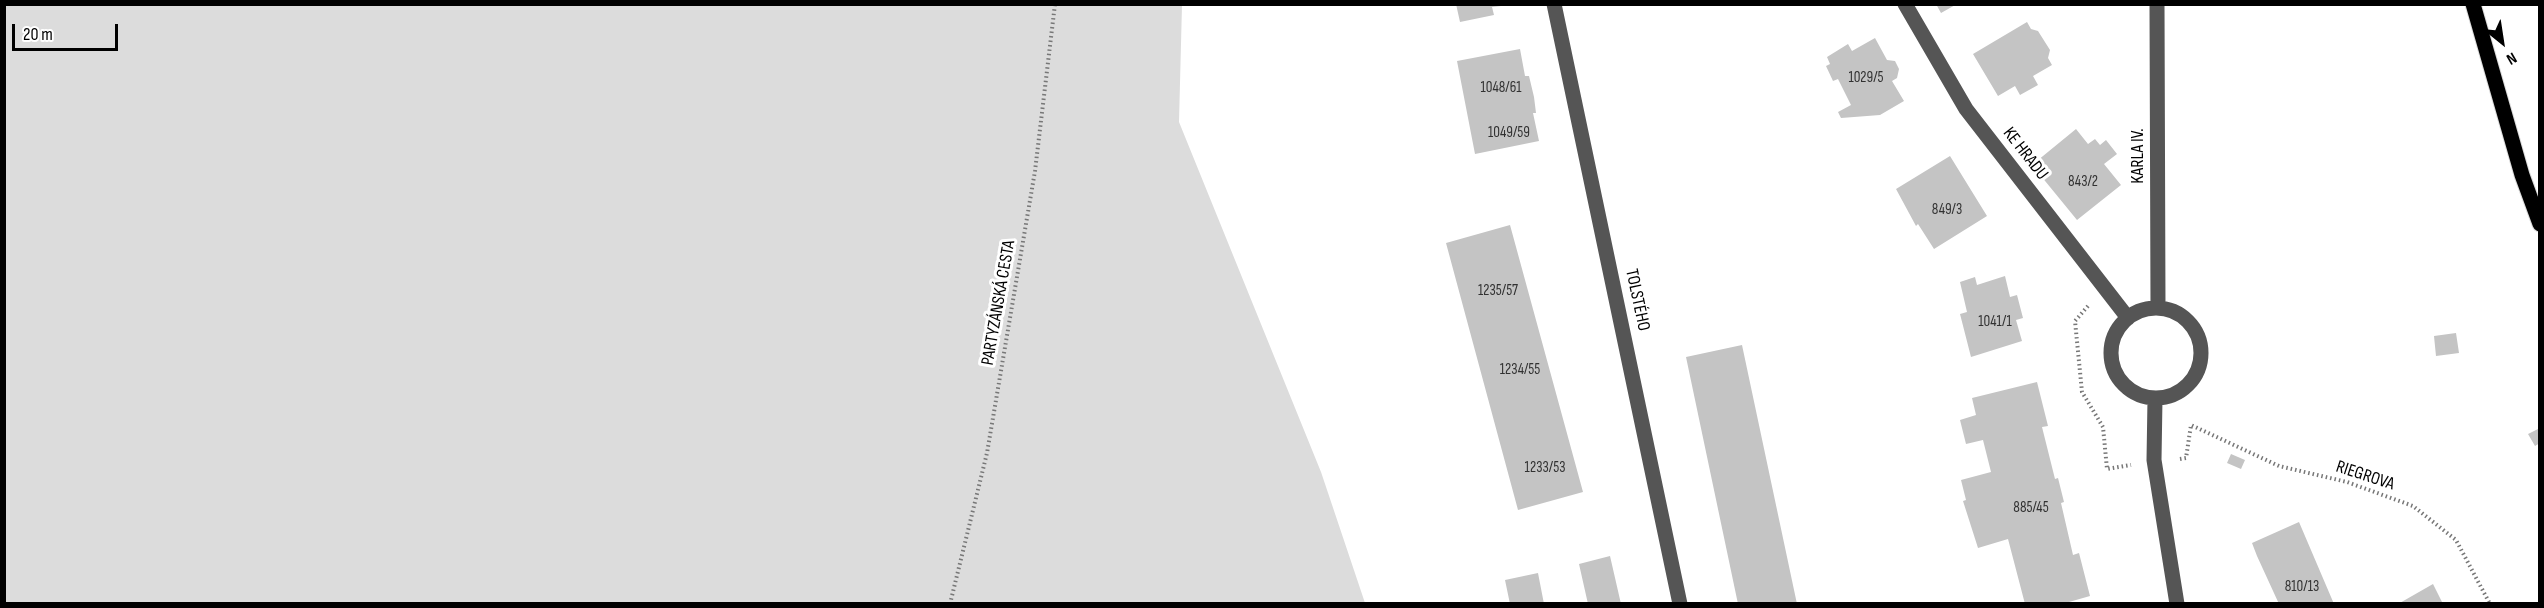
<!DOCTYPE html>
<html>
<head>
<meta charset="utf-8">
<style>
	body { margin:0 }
	#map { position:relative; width:2544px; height:608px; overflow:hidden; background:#fff; font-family:"Sofia Sans Condensed",sans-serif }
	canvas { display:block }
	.frame { position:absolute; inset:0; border:6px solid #000; pointer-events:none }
	.north { position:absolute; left:2472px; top:12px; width:60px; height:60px; -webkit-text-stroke:4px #fff; paint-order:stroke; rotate:150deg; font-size:16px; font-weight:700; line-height:24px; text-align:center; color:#000 }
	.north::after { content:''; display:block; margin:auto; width:21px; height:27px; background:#000; clip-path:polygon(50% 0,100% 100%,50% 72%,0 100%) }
	.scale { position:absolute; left:12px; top:24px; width:106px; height:27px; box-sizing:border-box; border:3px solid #000; border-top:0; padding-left:8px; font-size:18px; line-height:21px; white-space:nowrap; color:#000; -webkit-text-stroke:4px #fff; paint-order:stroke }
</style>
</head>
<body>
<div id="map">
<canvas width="2544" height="608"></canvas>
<div class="frame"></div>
<div class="north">N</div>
<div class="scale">20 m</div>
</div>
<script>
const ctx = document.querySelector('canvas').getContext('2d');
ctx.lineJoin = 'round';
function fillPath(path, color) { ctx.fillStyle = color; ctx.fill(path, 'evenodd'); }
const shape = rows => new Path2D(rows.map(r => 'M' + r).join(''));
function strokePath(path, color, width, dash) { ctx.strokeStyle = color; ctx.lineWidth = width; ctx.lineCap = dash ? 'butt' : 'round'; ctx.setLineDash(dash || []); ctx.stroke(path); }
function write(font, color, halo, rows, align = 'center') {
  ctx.font = font + ' "Sofia Sans Condensed",sans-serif'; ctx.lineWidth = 6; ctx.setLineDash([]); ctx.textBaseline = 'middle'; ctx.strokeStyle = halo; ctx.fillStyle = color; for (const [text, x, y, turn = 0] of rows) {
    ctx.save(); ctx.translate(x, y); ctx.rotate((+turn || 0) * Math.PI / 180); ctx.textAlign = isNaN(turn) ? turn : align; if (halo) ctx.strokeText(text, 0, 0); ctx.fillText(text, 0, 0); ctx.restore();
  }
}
fillPath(shape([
	[4,5,1182,5,1179,122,1321,472,1365,603,5,603]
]), '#dcdcdc');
fillPath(shape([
	[1456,4,1500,4,1501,6,1492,7,1494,15,1460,22],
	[1936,4,1957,4,1941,13],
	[2027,22,2031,29,2038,31,2050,50,2048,58,2052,65,2033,76,2038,85,2020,95,2015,86,1998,96,1973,54],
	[1875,38,1887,60,1895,61,1899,69,1897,78,1892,81,1904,101,1880,115,1841,118,1838,112,1851,105,1838,79,1833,81,1826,66,1830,64,1827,57,1848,44,1852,51],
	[1520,49,1525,76,1529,76,1534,97,1536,113,1533,113,1539,141,1475,154,1457,61],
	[2076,129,2088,144,2095,139,2100,145,2106,140,2117,154,2104,164,2121,185,2077,220,2032,165],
	[1950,156,1987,216,1934,249,1918,224,1916,226,1896,189],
	[1510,225,1583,492,1518,510,1446,243],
	[2005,276,2010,297,2017,295,2023,318,2016,320,2022,341,1971,357,1960,314,1967,312,1960,282,1975,277,1977,285],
	[2456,333,2459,353,2436,356,2434,336],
	[1742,345,1797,604,1738,604,1686,357],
	[2037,382,2048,426,2042,427,2055,479,2058,478,2064,502,2061,503,2073,555,2079,553,2090,596,2062,604,2025,604,2008,539,1978,548,1963,501,1966,500,1961,480,1991,472,1983,440,1966,444,1960,420,1976,415,1972,398],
	[2538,429,2540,443,2535,446,2528,434],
	[2231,454,2245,460,2241,469,2227,463],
	[2299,522,2334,604,2279,604,2257,556,2252,543],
	[1610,556,1621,604,1588,604,1579,564],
	[1538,573,1544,604,1510,604,1505,580],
	[2433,584,2443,604,2398,604]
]), '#c4c4c4');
const major = shape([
	[2473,4,2522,175,2540,224]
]);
strokePath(major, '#dbdbdb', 17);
strokePath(shape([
	[2088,306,2075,321,2082,392,2103,427,2107,469,2131,465],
	[2180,459,2186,458,2191,425,2279,466,2347,482,2413,506,2456,540,2490,604],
	[950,604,987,453,1035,171,1055,4]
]), '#777', 4, [1.5, 3]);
strokePath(shape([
	[1554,4,1680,604],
	[1905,4,1966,109,2128,318],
	[2157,4,2158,308],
	'2111 353a45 45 0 1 1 90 0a45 45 0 1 1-90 0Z',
	[2155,399,2154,460,2177,604]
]), '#555', 15);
strokePath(major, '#000', 15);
write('15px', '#313131', null, [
	["1029/5",1866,78],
	["1048/61",1501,88],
	["1049/59",1509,133],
	["843/2",2083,182],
	["849/3",1947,210],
	["1235/57",1498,291],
	["1041/1",1995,322],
	["1234/55",1520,370],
	["1233/53",1545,468],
	["885/45",2031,508],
	["810/13",2302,587]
]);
write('18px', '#000', '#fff', [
	["KE HRADU",2025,154,52],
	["KARLA IV.",2138,156,-90],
	["TOLSTÉHO",1637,300,78],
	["PARTYZÁNSKÁ CESTA",999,303,-80],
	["RIEGROVA",2365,476,18]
]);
</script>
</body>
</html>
